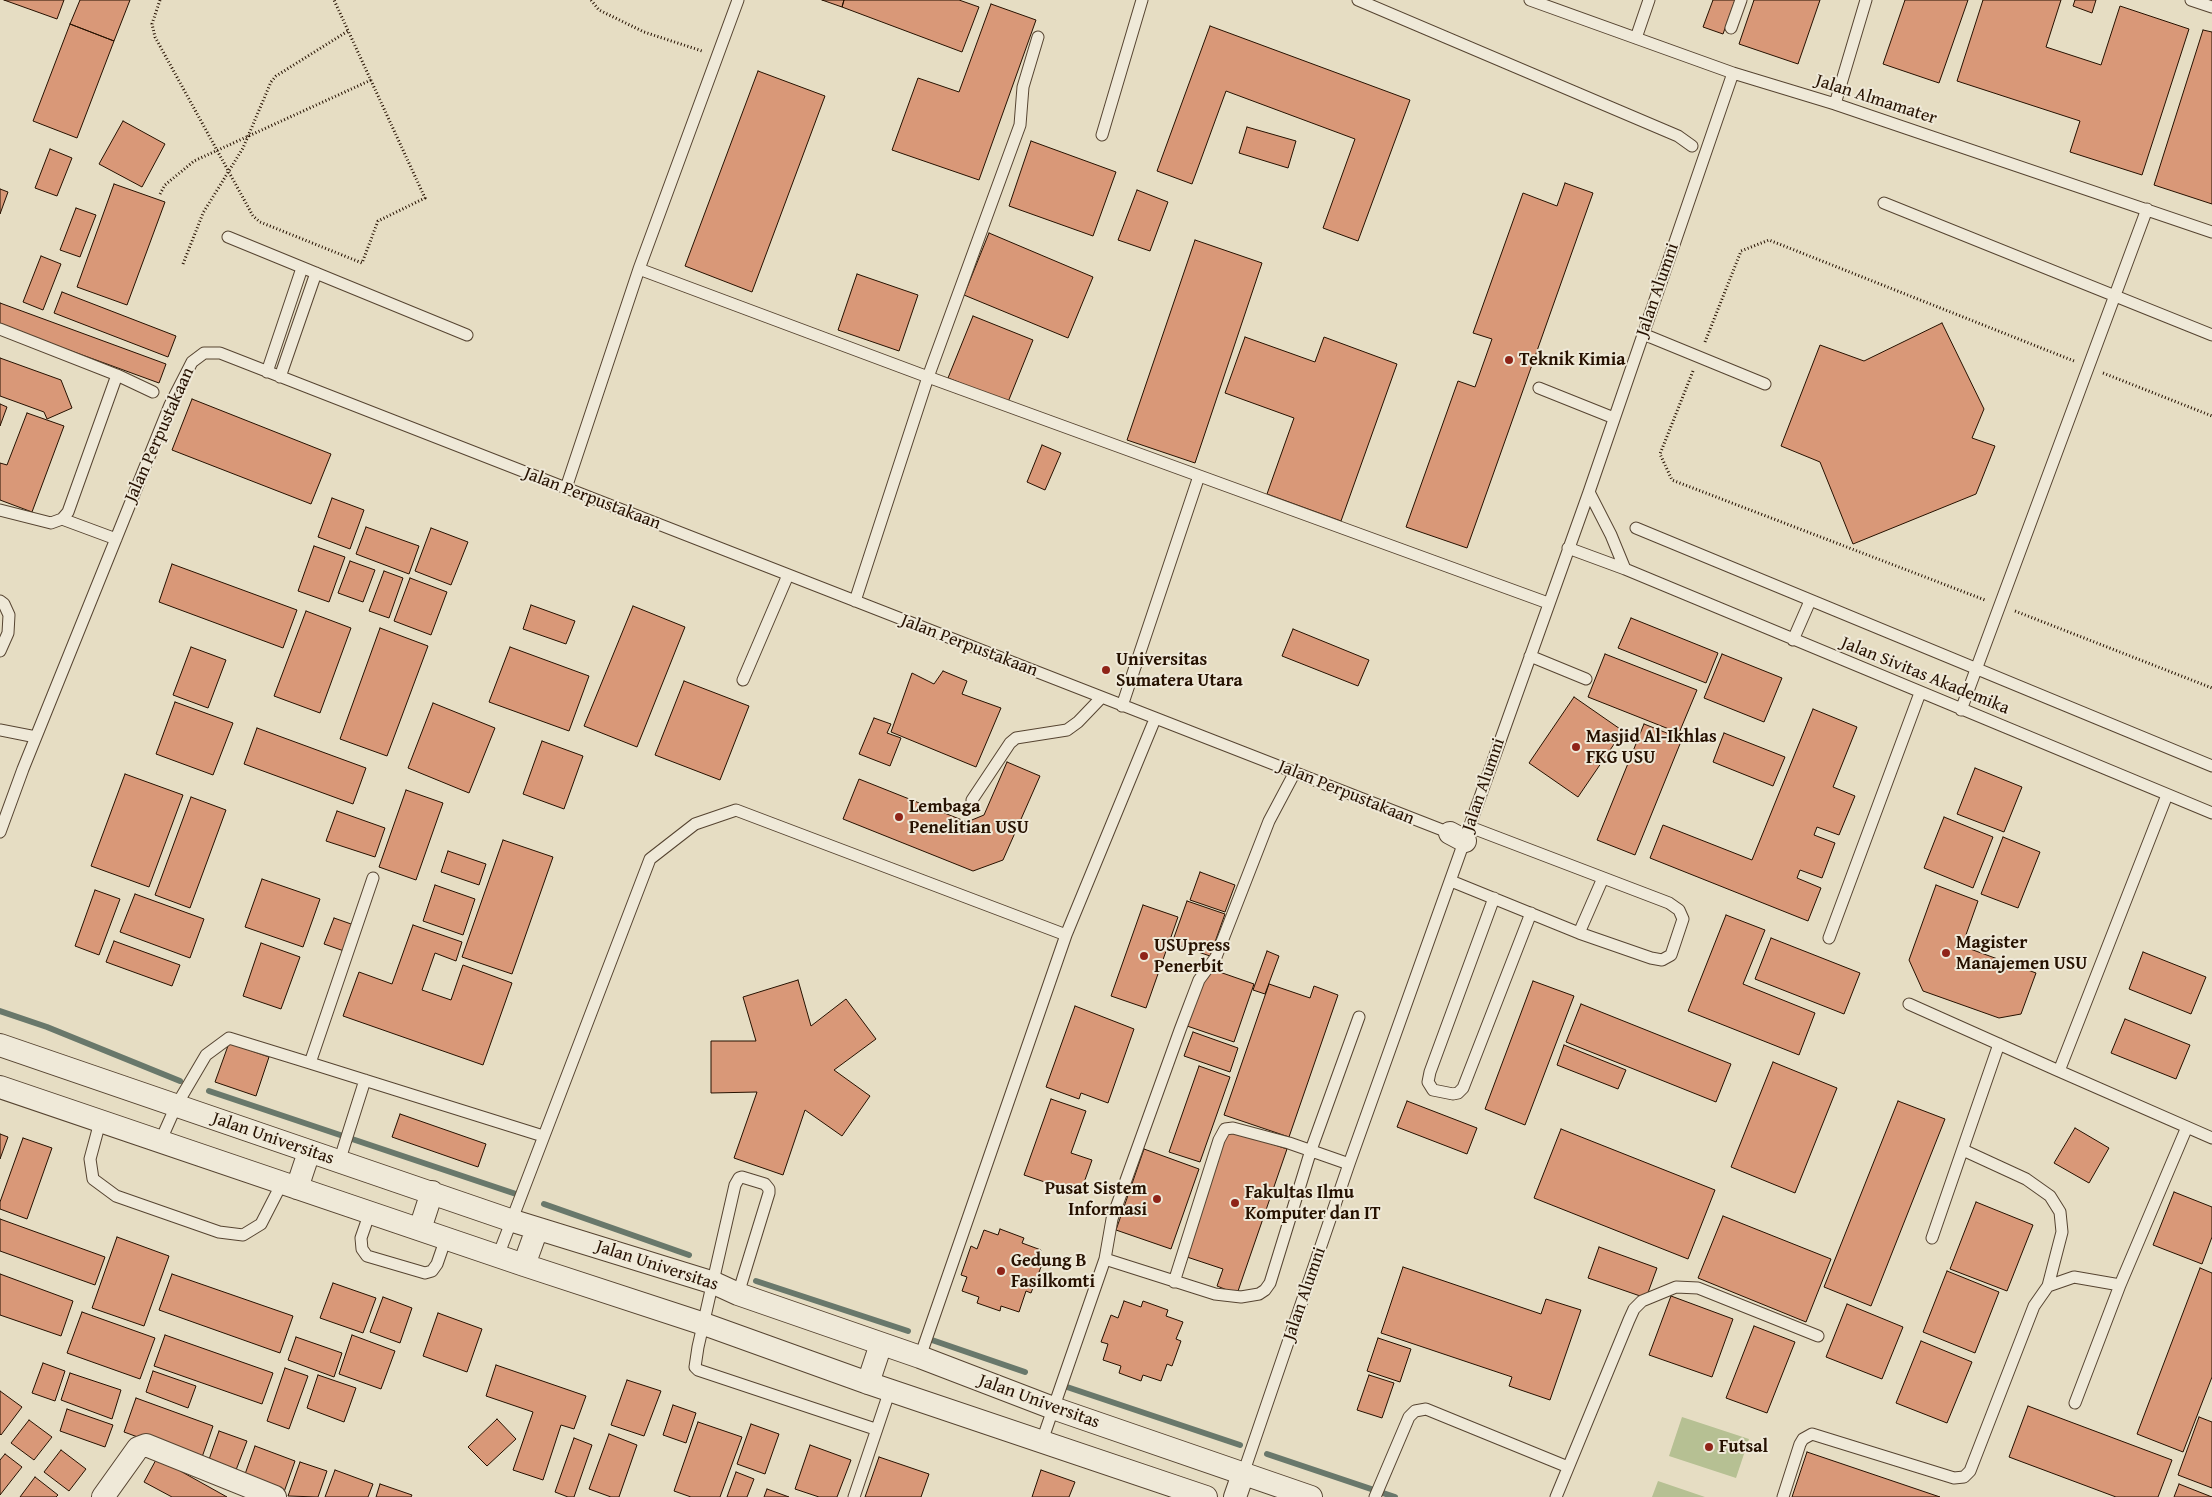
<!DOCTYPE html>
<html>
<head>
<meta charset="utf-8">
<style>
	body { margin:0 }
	canvas { display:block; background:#e6ddc3 }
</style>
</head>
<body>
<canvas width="2212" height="1497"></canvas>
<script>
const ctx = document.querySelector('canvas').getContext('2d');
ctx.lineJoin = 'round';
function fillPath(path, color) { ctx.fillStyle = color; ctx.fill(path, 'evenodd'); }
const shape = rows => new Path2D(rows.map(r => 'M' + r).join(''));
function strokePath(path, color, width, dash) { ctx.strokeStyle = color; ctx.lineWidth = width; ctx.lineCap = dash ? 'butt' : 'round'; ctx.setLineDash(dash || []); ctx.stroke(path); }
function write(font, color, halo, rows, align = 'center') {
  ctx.font = font + ' "Gentium Book Plus",serif'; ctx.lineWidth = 4; ctx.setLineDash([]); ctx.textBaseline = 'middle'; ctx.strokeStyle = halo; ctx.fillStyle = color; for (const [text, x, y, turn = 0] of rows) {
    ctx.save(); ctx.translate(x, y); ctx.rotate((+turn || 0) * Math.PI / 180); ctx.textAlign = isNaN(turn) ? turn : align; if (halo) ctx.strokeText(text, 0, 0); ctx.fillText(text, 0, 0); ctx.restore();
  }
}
fillPath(shape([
	[1682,1417,1749,1439,1736,1478,1669,1456],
	[1658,1481,1705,1497,1652,1497]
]), '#b6c093');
strokePath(shape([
	[0,1011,47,1027,180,1081],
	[209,1091,516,1194],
	[544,1204,689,1255],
	[756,1281,908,1331],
	[929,1339,1025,1372],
	[1064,1386,1240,1445],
	[1267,1454,1395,1497]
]), '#69786b', 6);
const building = shape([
	[4,0,64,0,57,19,4,0],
	[80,0,130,0,114,41,70,24,80,0],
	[822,0,844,0,842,7,822,0],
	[844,0,959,0,979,7,962,52,842,7,844,0],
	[1713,0,1735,0,1723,34,1703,27,1713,0],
	[1754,0,1820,0,1798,64,1739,44,1754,0],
	[1905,0,1968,0,1939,83,1883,64,1905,0],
	[1983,0,2061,0,2046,47,2101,65,2120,6,2189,29,2142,175,2070,152,2080,121,1957,81,1983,0],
	[2075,0,2096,0,2092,13,2073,6,2075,0],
	[991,4,1036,20,979,180,892,150,918,78,959,92,991,4],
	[70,24,114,41,77,138,33,121,70,24],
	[1210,26,1410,100,1358,241,1323,228,1355,139,1226,91,1192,184,1157,171,1210,26],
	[2203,30,2212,32,2212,204,2154,185,2203,30],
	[758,71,825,96,752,292,685,266,758,71],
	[123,121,165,144,142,187,99,164,123,121],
	[1247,127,1296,141,1288,168,1239,153,1247,127],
	[1031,141,1116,172,1093,236,1009,206,1031,141],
	[50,149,72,158,57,196,35,188,50,149],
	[1565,183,1593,193,1467,548,1406,527,1458,381,1475,387,1492,339,1473,333,1523,193,1557,206,1565,183],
	[114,184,165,202,127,305,77,287,114,184],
	[0,189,8,192,0,214,0,189],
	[1137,190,1168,202,1150,251,1118,240,1137,190],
	[76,208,96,215,80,257,60,250,76,208],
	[989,233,1093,277,1068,338,964,295,989,233],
	[1195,240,1262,263,1195,463,1127,440,1195,240],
	[41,256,61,264,43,310,23,302,41,256],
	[857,274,918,295,899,351,838,330,857,274],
	[62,292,176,336,168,357,54,313,62,292],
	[0,303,166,364,159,383,0,325,0,303],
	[973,316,1033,340,1008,402,948,378,973,316],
	[1942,323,1984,409,1972,438,1995,446,1976,494,1853,544,1820,462,1781,446,1820,345,1864,361,1942,323],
	[1245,337,1315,362,1324,337,1397,364,1341,521,1267,494,1294,418,1225,393,1245,337],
	[0,358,61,380,72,408,47,419,44,412,0,396,0,358],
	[192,399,331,454,311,504,172,450,192,399],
	[0,404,7,407,0,426,0,404],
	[27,413,64,426,32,512,0,500,0,463,7,465,27,413],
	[1042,445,1061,453,1045,490,1027,482,1042,445],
	[332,498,364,510,350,549,318,537,332,498],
	[366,527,419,546,409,574,356,554,366,527],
	[431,528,468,542,451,585,415,571,431,528],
	[314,546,345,557,329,602,298,591,314,546],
	[350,561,375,570,363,602,338,593,350,561],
	[172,564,297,610,283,648,159,602,172,564],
	[384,571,403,578,389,618,369,611,384,571],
	[410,578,447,592,431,635,394,621,410,578],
	[531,605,575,621,566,644,523,629,531,605],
	[633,606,685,627,637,747,584,726,633,606],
	[306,611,351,628,320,713,274,696,306,611],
	[1631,618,1718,653,1706,683,1618,648,1631,618],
	[380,628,428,646,387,756,340,739,380,628],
	[1293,629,1369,660,1358,686,1282,656,1293,629],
	[191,647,226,660,208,708,173,695,191,647],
	[510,647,589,676,569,731,489,702,510,647],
	[1605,654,1697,690,1679,733,1588,697,1605,654],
	[1722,654,1782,678,1764,722,1704,698,1722,654],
	[943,671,967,681,962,694,1001,708,976,767,891,732,912,673,934,684,943,671],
	[684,681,749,706,720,780,655,755,684,681],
	[1574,697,1623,731,1578,797,1529,763,1574,697],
	[175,702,233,723,213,775,156,754,175,702],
	[433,703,495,728,469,793,408,768,433,703],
	[1813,709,1857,727,1833,787,1855,796,1839,835,1817,827,1814,835,1835,843,1822,878,1800,870,1797,878,1821,888,1808,921,1650,858,1663,825,1752,860,1813,709],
	[874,718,891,724,887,733,901,738,890,766,859,754,874,718],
	[1644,724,1682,739,1635,855,1597,840,1644,724],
	[257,728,366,768,353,804,244,764,257,728],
	[1724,733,1785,757,1773,786,1713,762,1724,733],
	[542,741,583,756,564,809,523,794,542,741],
	[1007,762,1040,776,1003,860,973,871,843,819,859,779,967,822,984,815,1007,762],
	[1975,768,2022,787,2004,832,1957,814,1975,768],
	[125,774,183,795,149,887,91,866,125,774],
	[406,790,443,803,416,880,379,867,406,790],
	[191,797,226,810,190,908,155,895,191,797],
	[337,811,385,828,375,857,326,841,337,811],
	[1944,817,1993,837,1973,888,1924,868,1944,817],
	[2003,837,2040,852,2018,908,1981,894,2003,837],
	[503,840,553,857,512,974,462,957,503,840],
	[448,851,486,864,479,885,441,872,448,851],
	[1200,872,1235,885,1225,912,1190,900,1200,872],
	[262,879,320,899,303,947,245,927,262,879],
	[435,885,475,899,463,935,423,921,435,885],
	[1936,885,1978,901,1962,946,2036,973,2021,1014,1999,1018,1923,991,1909,960,1936,885],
	[95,890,120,899,99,955,75,946,95,890],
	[135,894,204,919,190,958,120,932,135,894],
	[1187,901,1225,914,1210,956,1172,943,1187,901],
	[1143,905,1178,917,1146,1008,1111,996,1143,905],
	[1726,915,1765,930,1743,984,1815,1013,1799,1055,1688,1011,1726,915],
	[334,918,354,925,344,951,324,944,334,918],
	[413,925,462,942,456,961,435,953,422,990,451,1000,463,965,512,983,483,1065,343,1016,359,972,392,984,413,925],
	[1771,938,1860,973,1844,1014,1755,979,1771,938],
	[114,941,180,965,172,986,106,962,114,941],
	[261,943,300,957,281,1009,243,996,261,943],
	[1267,951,1279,956,1265,994,1253,990,1267,951],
	[2143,952,2206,977,2191,1014,2129,989,2143,952],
	[1208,968,1254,984,1234,1042,1187,1026,1208,968],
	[798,980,811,1026,846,999,876,1039,834,1070,870,1096,842,1136,805,1110,783,1175,734,1158,757,1092,711,1093,711,1041,756,1041,743,997,798,980],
	[1533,981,1574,996,1525,1125,1485,1109,1533,981],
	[1269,984,1310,998,1314,986,1338,995,1289,1137,1224,1115,1269,984],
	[1581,1004,1731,1064,1716,1102,1566,1042,1581,1004],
	[1075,1006,1134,1029,1108,1103,1081,1093,1079,1099,1046,1087,1075,1006],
	[2125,1019,2190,1045,2176,1079,2111,1053,2125,1019],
	[1193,1032,1238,1048,1230,1072,1184,1056,1193,1032],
	[229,1043,269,1057,256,1096,215,1082,229,1043],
	[1564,1045,1626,1070,1618,1089,1557,1065,1564,1045],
	[1773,1062,1837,1088,1795,1193,1731,1167,1773,1062],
	[1199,1066,1230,1077,1200,1162,1169,1152,1199,1066],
	[1051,1099,1086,1111,1071,1153,1092,1160,1080,1194,1024,1175,1051,1099],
	[1407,1101,1477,1128,1467,1154,1397,1127,1407,1101],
	[1898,1101,1945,1119,1871,1306,1824,1287,1898,1101],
	[400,1114,486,1144,478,1167,392,1137,400,1114],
	[2075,1128,2109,1148,2089,1183,2054,1163,2075,1128],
	[1227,1129,1287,1149,1237,1294,1217,1286,1223,1269,1184,1256,1227,1129],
	[1561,1129,1715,1190,1688,1259,1534,1198,1561,1129],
	[0,1134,8,1137,0,1159,0,1134],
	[23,1138,52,1148,27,1219,0,1209,0,1202,23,1138],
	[1144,1149,1199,1169,1171,1249,1116,1230,1144,1149],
	[2174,1192,2212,1207,2212,1237,2202,1264,2153,1245,2174,1192],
	[1976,1202,2033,1225,2007,1291,1950,1269,1976,1202],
	[1723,1216,1831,1259,1806,1322,1698,1278,1723,1216],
	[0,1219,105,1257,95,1285,0,1251,0,1219],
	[1000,1229,1024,1238,1022,1243,1041,1250,1036,1265,1041,1267,1031,1293,1026,1291,1019,1312,1001,1306,1000,1311,977,1303,979,1297,962,1291,967,1277,961,1275,971,1246,977,1249,984,1230,998,1235,1000,1229],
	[117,1237,169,1256,144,1326,92,1308,117,1237],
	[1599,1247,1657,1268,1646,1298,1588,1278,1599,1247],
	[1403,1267,1541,1314,1546,1299,1581,1310,1550,1400,1509,1386,1512,1377,1381,1333,1403,1267],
	[2200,1268,2212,1273,2212,1377,2183,1452,2137,1434,2200,1268],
	[1947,1271,1999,1292,1975,1353,1923,1332,1947,1271],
	[0,1274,73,1301,61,1336,0,1315,0,1274],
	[172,1274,293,1316,280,1353,159,1310,172,1274],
	[333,1283,376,1298,363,1333,320,1318,333,1283],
	[1671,1296,1733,1319,1712,1377,1649,1355,1671,1296],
	[383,1297,412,1308,400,1343,370,1332,383,1297],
	[1124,1301,1141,1307,1143,1301,1168,1310,1166,1316,1183,1322,1176,1339,1181,1341,1172,1366,1167,1364,1161,1381,1143,1375,1141,1381,1119,1373,1121,1366,1103,1360,1108,1344,1101,1342,1111,1315,1118,1318,1124,1301],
	[1847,1304,1903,1327,1882,1379,1826,1357,1847,1304],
	[82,1312,155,1338,140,1379,67,1353,82,1312],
	[438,1313,482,1329,467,1372,423,1356,438,1313],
	[1754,1326,1795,1342,1767,1413,1726,1398,1754,1326],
	[165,1335,273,1373,262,1404,154,1366,165,1335],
	[352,1335,395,1351,381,1389,339,1374,352,1335],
	[296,1337,342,1353,334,1377,288,1360,296,1337],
	[1378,1338,1411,1349,1400,1382,1367,1371,1378,1338],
	[1921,1341,1972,1362,1947,1423,1896,1403,1921,1341],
	[43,1363,65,1371,55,1401,32,1393,43,1363],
	[496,1365,586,1396,574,1429,561,1425,543,1480,513,1470,533,1412,486,1396,496,1365],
	[285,1368,308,1376,289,1429,267,1421,285,1368],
	[153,1371,196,1386,188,1408,146,1392,153,1371],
	[70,1373,121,1390,112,1419,61,1400,70,1373],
	[318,1375,356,1388,344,1422,307,1408,318,1375],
	[1369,1375,1394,1383,1382,1418,1357,1410,1369,1375],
	[627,1380,661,1391,644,1436,611,1425,627,1380],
	[0,1391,22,1407,1,1435,0,1434,0,1391],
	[136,1398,213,1426,201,1460,124,1432,136,1398],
	[673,1405,696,1413,686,1443,663,1435,673,1405],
	[2028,1406,2172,1460,2158,1497,2116,1497,2009,1457,2028,1406],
	[67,1409,113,1425,105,1447,60,1431,67,1409],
	[2199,1417,2212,1422,2212,1488,2178,1475,2199,1417],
	[497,1419,516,1439,487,1466,468,1447,497,1419],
	[29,1420,52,1437,34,1460,11,1443,29,1420],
	[698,1422,742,1437,720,1497,691,1497,674,1491,698,1422],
	[751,1424,779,1434,765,1474,737,1464,751,1424],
	[219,1431,247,1441,233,1478,206,1468,219,1431],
	[609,1434,637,1445,619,1497,611,1497,589,1489,609,1434],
	[574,1438,592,1445,574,1497,568,1497,555,1492,574,1438],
	[810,1445,851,1460,837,1497,819,1497,795,1489,810,1445],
	[255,1446,295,1461,284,1492,244,1477,255,1446],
	[61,1450,86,1469,69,1491,44,1472,61,1450],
	[1807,1452,1940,1497,1792,1497,1807,1452],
	[5,1454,22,1467,0,1495,0,1460,5,1454],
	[879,1457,929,1474,921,1497,865,1497,879,1457],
	[157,1458,227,1497,172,1497,144,1482,157,1458],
	[300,1462,327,1471,318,1497,288,1496,300,1462],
	[335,1470,373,1484,368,1497,325,1497,335,1470],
	[1041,1470,1075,1482,1069,1497,1032,1497,1041,1470],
	[736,1472,754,1479,747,1497,727,1497,736,1472],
	[35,1477,58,1495,56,1497,20,1497,35,1477],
	[380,1484,412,1495,411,1497,376,1497,380,1484],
	[2179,1484,2212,1497,2174,1497,2179,1484],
	[767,1489,789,1497,764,1497,767,1489]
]);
fillPath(building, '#d99878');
strokePath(building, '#261100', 1);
const lane = shape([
	[1358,0,1678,136,1692,146],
	[1530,0,1733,73,1835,104,2212,232],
	[2191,0,2212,7],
	[1731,28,1741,0],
	[1636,38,1649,0],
	[1835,104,1866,0],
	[1102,135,1142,0],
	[1884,203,2212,335],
	[228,237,467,335],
	[639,269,928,377,1548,603],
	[0,329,117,375,153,392],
	[1643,334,1765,384],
	[267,372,302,268],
	[280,377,316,273],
	[1539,388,1614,418],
	[566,488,639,269,738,0],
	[1589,492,1611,535,1625,569],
	[0,510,51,523,62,519,68,512,117,375],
	[62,519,116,539],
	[1636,528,2212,766],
	[1568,548,1625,569,2212,813],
	[0,601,4,604,9,615,8,633,0,651],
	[855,601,928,377,1020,125,1023,87,1038,37],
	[1793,640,1810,601],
	[1530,656,1586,679],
	[743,680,788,575],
	[1122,706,1199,476],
	[1961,710,2147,209],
	[0,730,36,737],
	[2167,795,2059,1071,2212,1138],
	[972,800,1010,743,1016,738,1067,730,1078,722,1101,698],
	[0,832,23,769,170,405,192,362,204,353,220,353,1450,833],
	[373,878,310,1063,543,1136],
	[1451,881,1579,933,1651,958,1662,960,1671,955,1683,919,1679,910,1669,903,1470,827],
	[1494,898,1430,1072,1428,1082,1433,1090,1453,1094,1458,1093,1463,1088,1531,913],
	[1579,933,1603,878],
	[1829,938,1920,693],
	[1909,1004,2059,1071],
	[100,1122,90,1159,93,1179,116,1196,219,1232,243,1235,261,1224,282,1183],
	[160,1142,176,1106,206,1055,229,1038,310,1063],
	[1963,1150,2026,1179,2050,1196,2060,1212,2062,1232,2048,1286],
	[339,1162,365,1080],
	[370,1212,361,1238,362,1249,367,1256,425,1273,432,1271,437,1264,446,1238],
	[1932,1238,1999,1044],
	[498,1256,650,859,695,824,736,810,1066,935],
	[1105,1259,1215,1294,1241,1297,1259,1294,1265,1290,1270,1283,1311,1150,1359,1017],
	[1174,1282,1219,1140,1225,1129,1233,1128,1289,1143,1349,1164],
	[738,1294,769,1193,769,1189,765,1184,742,1177,739,1178,735,1185,698,1347,695,1367,698,1370,875,1429],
	[920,1357,1066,935,1155,719],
	[2075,1403,2120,1285,2187,1127],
	[1042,1441,1105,1259,1112,1219,1180,1030,1199,980,1216,957,1269,821,1295,772],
	[1243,1474,1349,1164,1589,492,1733,73],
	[854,1497,890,1390],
	[1375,1497,1409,1417,1415,1411,1426,1409,1568,1467],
	[1556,1497,1629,1320,1634,1309,1642,1301,1676,1287,1698,1288,1818,1336],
	[1783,1497,1800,1444,1803,1439,1812,1434,1954,1478,1964,1477,1970,1471,2034,1306,2048,1286,2074,1277,2120,1285]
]);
const street = shape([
	[1450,833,1465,841],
	[0,1045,510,1220,714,1283,738,1294,920,1357,1053,1408,1311,1497],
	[0,1087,524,1265,704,1324,868,1383,1206,1497],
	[297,1188,309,1152],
	[420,1229,432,1192],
	[524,1265,537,1229],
	[868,1383,881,1344],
	[103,1497,138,1448,146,1445,275,1497],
	[1235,1497,1243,1474]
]);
strokePath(lane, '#564431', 13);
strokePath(street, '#564431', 24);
strokePath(shape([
	[160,0,152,24,155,37,253,216,260,222,362,263,378,221,425,198,334,0],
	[591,0,599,10,644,32,702,51],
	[160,194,165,185,194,161,371,80],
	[183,264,203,213,243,148,271,82,276,76,348,31],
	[1705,342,1741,251,1769,240,2074,361],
	[1693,371,1660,454,1672,480,1985,600],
	[2103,373,2212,416],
	[2015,611,2212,688]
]), '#261100', 3, [1, 2.5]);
strokePath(lane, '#efe9d8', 11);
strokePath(street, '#efe9d8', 22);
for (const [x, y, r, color] of [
	[1509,360,5,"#8f2418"],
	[1106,670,5,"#8f2418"],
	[1576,747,5,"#8f2418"],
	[899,817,5,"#8f2418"],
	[1946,953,5,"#8f2418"],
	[1144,956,5,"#8f2418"],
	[1157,1199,5,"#8f2418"],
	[1235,1203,5,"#8f2418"],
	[1001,1271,5,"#8f2418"],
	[1709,1447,5,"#8f2418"]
]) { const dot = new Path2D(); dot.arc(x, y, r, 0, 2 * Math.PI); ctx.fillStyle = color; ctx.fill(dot); strokePath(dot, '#efe9d8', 2); }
write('18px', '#261100', '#efe9d8', [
	["Jalan Almamater",1876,100,18],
	["Jalan Alumni",1658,290,-71],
	["Jalan Perpustakaan",160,435,-66],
	["Jalan Perpustakaan",592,499,21],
	["Jalan Perpustakaan",969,646,21],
	["Jalan Sivitas Akademika",1925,676,22],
	["Jalan Alumni",1484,785,-71],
	["Jalan Perpustakaan",1346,793,22],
	["Jalan Universitas",273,1139,19],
	["Jalan Universitas",657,1266,18],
	["Jalan Alumni",1305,1294,-71],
	["Jalan Universitas",1039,1402,20]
]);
write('bold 18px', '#261100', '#efe9d8', [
	["Teknik Kimia",1519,360],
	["Universitas",1116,660],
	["Sumatera Utara",1116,681],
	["Masjid Al-Ikhlas",1586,737],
	["FKG USU",1586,758],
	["Lembaga",909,807],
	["Penelitian USU",909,828],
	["Magister",1956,943],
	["Manajemen USU",1956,964],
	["USUpress",1154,946],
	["Penerbit",1154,967],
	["Pusat Sistem",1147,1189,"right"],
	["Informasi",1147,1210,"right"],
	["Fakultas Ilmu",1245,1193],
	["Komputer dan IT",1245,1214],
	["Gedung B",1011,1261],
	["Fasilkomti",1011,1282],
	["Futsal",1719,1447]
], 'left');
</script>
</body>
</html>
